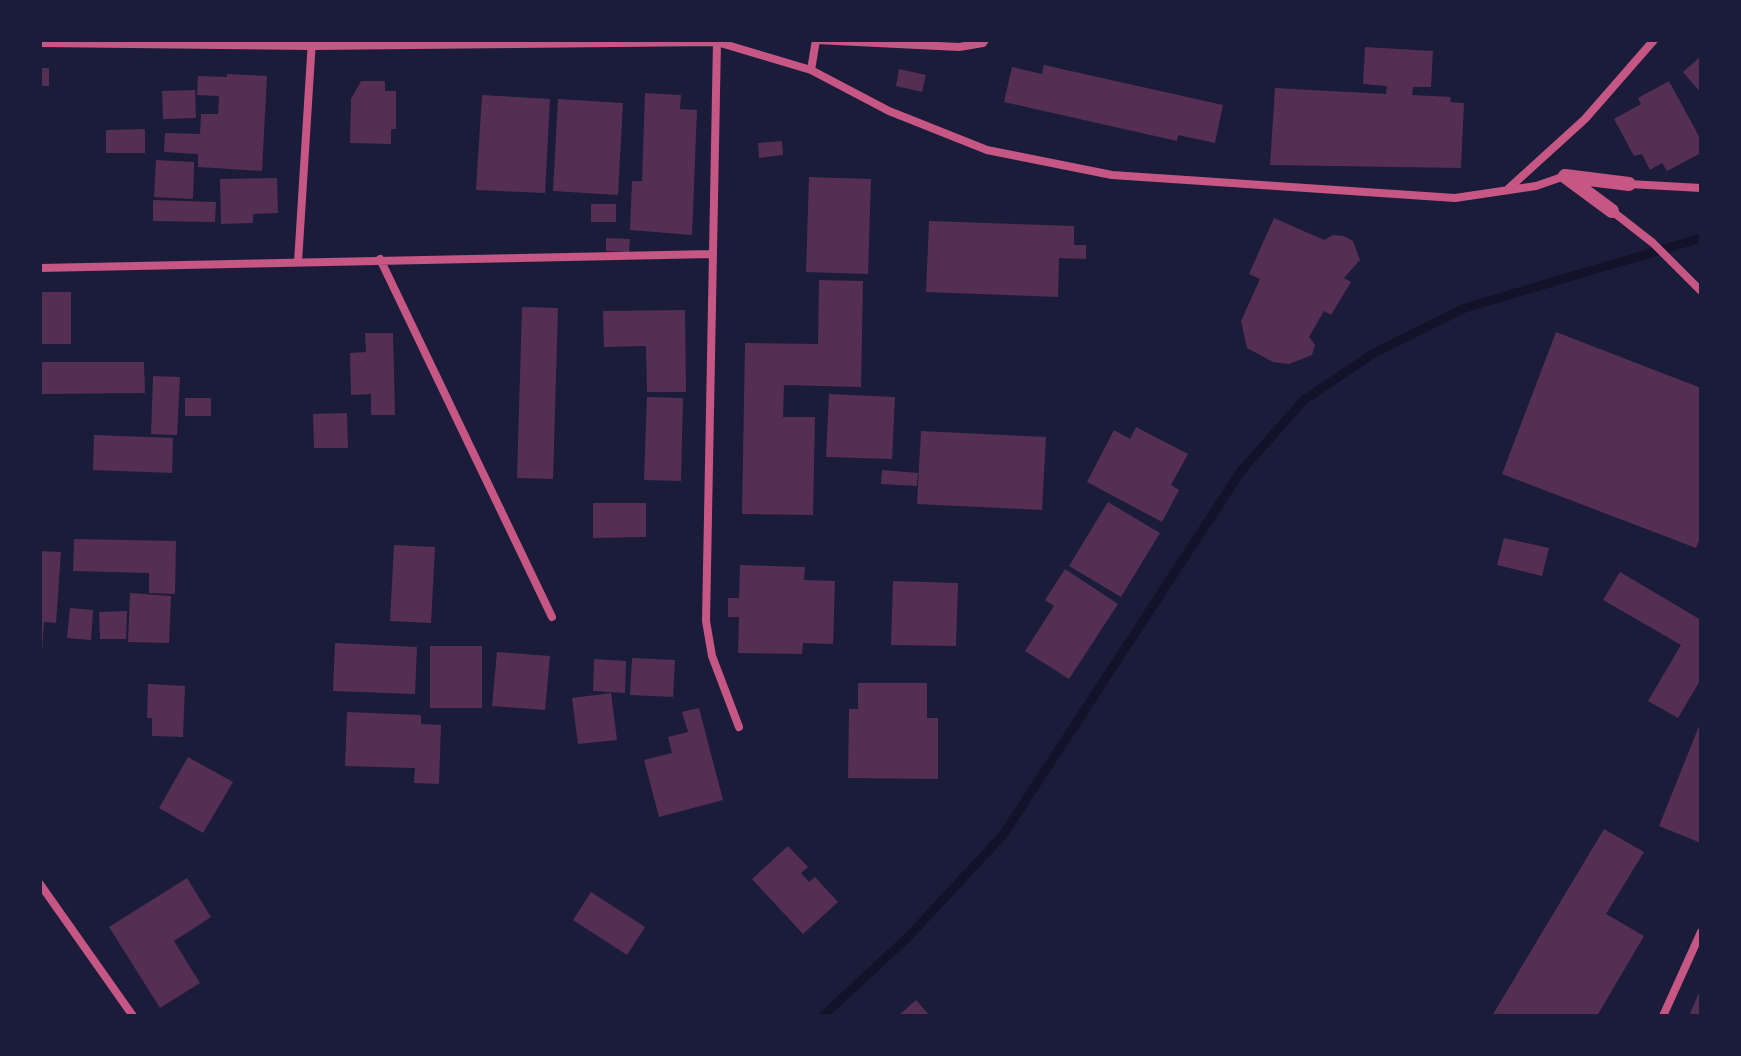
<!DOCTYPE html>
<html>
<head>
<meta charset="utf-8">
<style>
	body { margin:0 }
	#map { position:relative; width:1741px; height:1056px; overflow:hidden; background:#1b1b3a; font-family:Helvetica,sans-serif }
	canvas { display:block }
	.frame { position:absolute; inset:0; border:42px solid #1b1b3a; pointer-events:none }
</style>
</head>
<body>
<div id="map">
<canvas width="1741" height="1056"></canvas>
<div class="frame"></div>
</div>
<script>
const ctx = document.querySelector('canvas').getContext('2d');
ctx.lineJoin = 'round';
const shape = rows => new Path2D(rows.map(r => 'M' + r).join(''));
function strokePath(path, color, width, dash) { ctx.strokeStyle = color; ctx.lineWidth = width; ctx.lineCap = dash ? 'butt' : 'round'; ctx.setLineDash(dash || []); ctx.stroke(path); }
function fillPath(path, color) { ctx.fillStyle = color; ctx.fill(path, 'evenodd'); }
strokePath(shape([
	[823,1016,909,936,1003,835,1241,471,1304,400,1374,353,1465,308,1701,238]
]), '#12122b', 9);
fillPath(shape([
	[1365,47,1433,51,1431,87,1413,87,1412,95,1451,97,1450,102,1464,103,1461,168,1270,165,1275,88,1386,94,1387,86,1363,84],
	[1701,56,1701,93,1683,72],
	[1044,65,1223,105,1215,143,1178,135,1177,141,1004,102,1012,67,1042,74],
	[40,68,49,68,49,86,40,86],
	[899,69,926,75,922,92,896,86],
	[227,74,267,76,262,171,198,167,198,154,164,152,165,133,200,134,201,114,218,114,219,96,197,95,198,76,227,77],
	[361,81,385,81,385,91,396,91,396,129,391,129,391,144,350,143,351,99],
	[1669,81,1701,140,1701,153,1667,171,1662,163,1650,170,1642,154,1634,156,1614,119,1641,104,1638,98],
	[195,90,196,118,163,119,162,91],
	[645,93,681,95,680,109,697,110,692,235,630,230,632,181,642,181],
	[482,95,550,99,545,193,476,190],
	[558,99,623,103,618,195,553,191],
	[145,129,145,153,106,153,106,130],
	[782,141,783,155,759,158,758,143],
	[156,160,194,162,193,199,154,197],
	[809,177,871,179,868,274,806,272],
	[277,178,278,213,253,214,253,223,221,224,220,179],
	[153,200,216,202,215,222,153,221],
	[591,204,616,204,616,222,591,222],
	[1274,218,1324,240,1333,235,1344,236,1353,241,1360,260,1344,278,1351,282,1331,315,1324,311,1309,337,1315,345,1312,355,1289,364,1273,362,1247,348,1241,321,1260,279,1249,274],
	[929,221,1074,226,1074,245,1086,245,1086,259,1059,258,1058,297,926,292],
	[606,238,630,239,629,252,606,251],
	[819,280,863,281,861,387,784,385,783,417,815,417,813,515,742,514,745,343,818,344],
	[40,292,71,292,71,344,40,344],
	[522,307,558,308,553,479,517,478],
	[685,310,686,392,647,392,646,346,604,347,603,311],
	[1556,332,1701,388,1701,535,1696,548,1502,474],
	[365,333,393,333,395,415,371,415,371,394,351,395,350,353,366,352],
	[40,362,144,362,145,393,40,394],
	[153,376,180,377,177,435,151,434],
	[829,394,895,397,892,459,826,457],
	[647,397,683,398,681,481,644,480],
	[185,398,211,398,211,416,185,416],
	[347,413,348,448,314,448,313,414],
	[1136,427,1188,454,1171,485,1179,490,1162,522,1087,482,1114,430,1130,439],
	[921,431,1046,437,1042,510,917,504],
	[94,435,173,438,172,473,93,470],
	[882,470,918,473,917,486,881,484],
	[1108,502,1160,533,1121,597,1069,566],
	[593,503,646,503,646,537,593,538],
	[1504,538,1549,548,1542,576,1497,565],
	[74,539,176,541,175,594,149,593,149,573,73,571],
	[394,545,435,547,431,623,390,621],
	[40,551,61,552,56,623,44,622,42,652],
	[740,565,805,567,804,580,835,581,833,644,803,643,802,654,738,653,739,617,728,617,728,598,739,598],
	[1065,569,1118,604,1069,679,1025,651,1054,606,1045,600],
	[1620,572,1701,620,1701,679,1678,718,1648,701,1681,645,1603,600],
	[893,581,958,583,956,646,891,645],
	[130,593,171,596,169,643,128,642],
	[70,608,93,610,91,640,67,638],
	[127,611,126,639,100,639,99,612],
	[335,643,417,647,415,694,333,691],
	[430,646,482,646,482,708,430,708],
	[497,652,550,656,545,710,492,706],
	[632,658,675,660,673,697,630,695],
	[594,659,626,661,625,693,593,691],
	[858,683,927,683,927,718,938,718,938,779,848,778,849,709,858,709],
	[148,684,185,686,183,737,152,736,152,718,147,718],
	[611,693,617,740,578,744,572,698],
	[699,708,723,800,659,817,644,760,672,753,668,737,688,732,682,712],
	[347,712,421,715,421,724,441,725,439,784,414,783,415,768,345,766],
	[1701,721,1701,843,1659,826],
	[188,757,233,782,203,833,159,808],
	[1604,829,1644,852,1606,914,1644,936,1597,1016,1492,1016],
	[788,846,808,867,801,873,809,882,815,877,838,902,803,934,752,879],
	[187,878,211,917,174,941,200,983,160,1008,109,927],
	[591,892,645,927,627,955,573,920],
	[1701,988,1701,1016,1689,1016],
	[916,1000,930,1016,898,1016]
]), '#542f53');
strokePath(shape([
	[717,41,706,621,712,656,739,727],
	[40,43,312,46,717,42,811,70,889,111,987,150,1112,175,1455,198,1536,186,1565,176],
	[811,70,816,40,959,47,983,43,985,40],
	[1629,184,1701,188],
	[1508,189,1585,119,1654,40],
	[1612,211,1653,243,1701,291],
	[380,259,552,617],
	[298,262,312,40],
	[40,268,712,254],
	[40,884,133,1016],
	[1663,1016,1701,932]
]), '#c65784', 8);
strokePath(shape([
	[1565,176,1629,184],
	[1566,177,1612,211]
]), '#c65784', 14);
</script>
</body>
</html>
